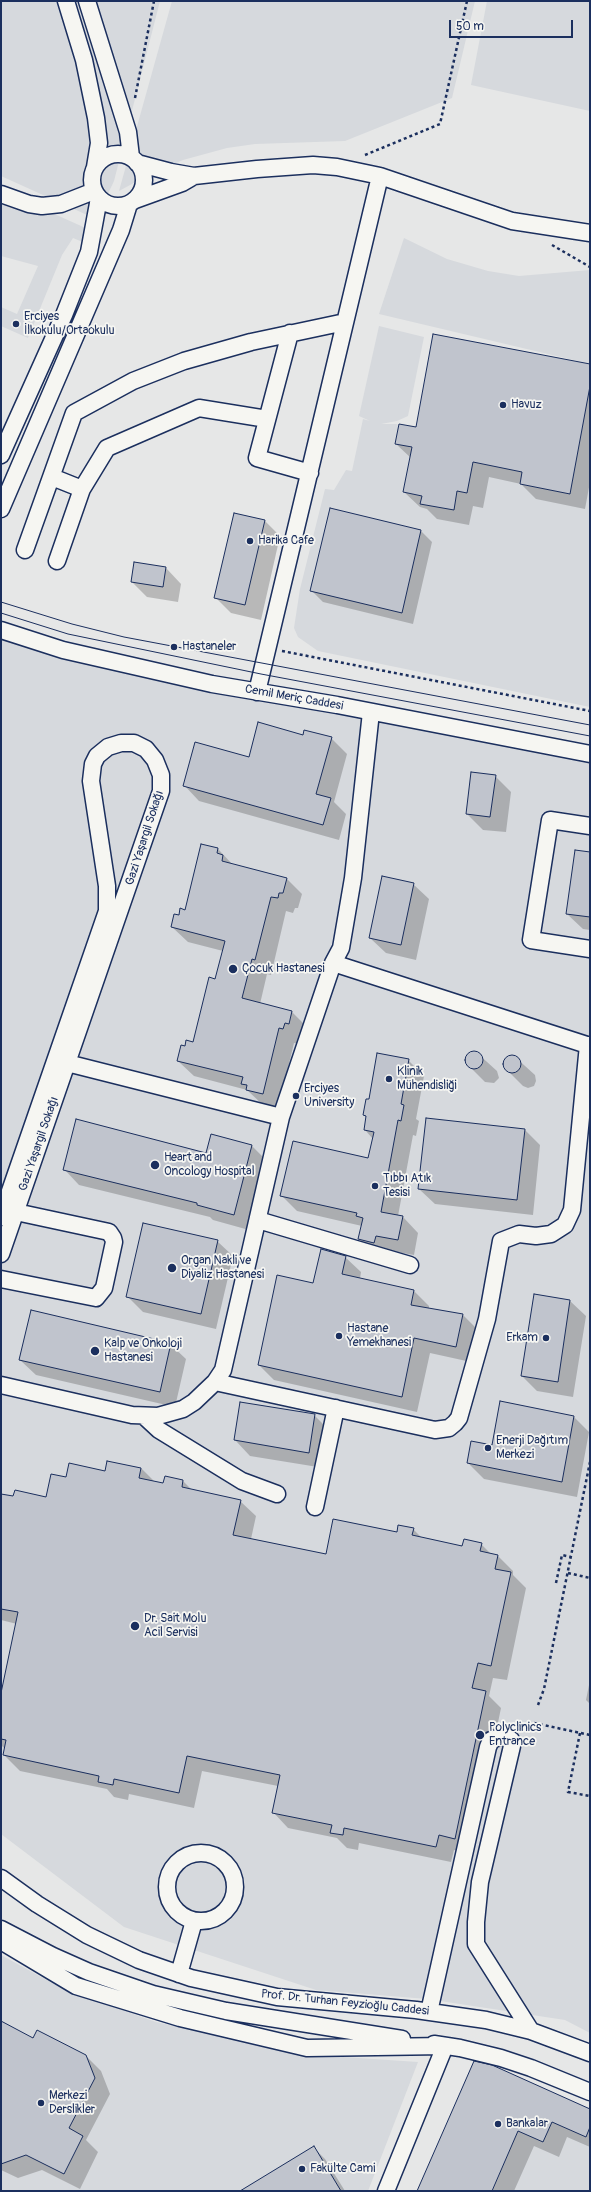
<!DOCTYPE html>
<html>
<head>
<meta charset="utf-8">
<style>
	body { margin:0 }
	#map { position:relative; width:591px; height:2192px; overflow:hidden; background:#f6f6f2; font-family:Pangolin,sans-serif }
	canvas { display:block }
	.frame { position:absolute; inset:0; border:2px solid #1b2f5e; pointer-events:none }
	.scale { position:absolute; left:449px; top:20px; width:124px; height:18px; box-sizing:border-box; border:2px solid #1b2f5e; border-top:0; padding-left:5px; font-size:12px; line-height:14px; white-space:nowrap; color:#1b2f5e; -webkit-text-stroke:3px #f6f6f2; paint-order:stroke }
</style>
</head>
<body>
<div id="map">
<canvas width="591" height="2192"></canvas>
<div class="frame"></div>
<div class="scale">50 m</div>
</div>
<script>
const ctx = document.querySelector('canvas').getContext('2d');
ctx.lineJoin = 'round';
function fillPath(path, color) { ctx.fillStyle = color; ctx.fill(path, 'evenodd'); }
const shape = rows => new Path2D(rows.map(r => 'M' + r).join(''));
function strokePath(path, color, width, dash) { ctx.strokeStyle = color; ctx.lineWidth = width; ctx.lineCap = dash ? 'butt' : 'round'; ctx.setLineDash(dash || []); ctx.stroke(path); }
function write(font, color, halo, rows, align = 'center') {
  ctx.font = font + ' Pangolin,sans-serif'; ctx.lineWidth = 3.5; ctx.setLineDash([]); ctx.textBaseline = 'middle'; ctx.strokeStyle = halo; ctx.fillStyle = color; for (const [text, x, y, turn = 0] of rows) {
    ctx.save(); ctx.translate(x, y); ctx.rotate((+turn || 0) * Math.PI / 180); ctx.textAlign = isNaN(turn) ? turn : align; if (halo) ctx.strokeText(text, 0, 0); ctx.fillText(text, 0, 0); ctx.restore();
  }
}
fillPath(shape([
	[1,1,590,1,590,2191,1,2191]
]), '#e6e7e7');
fillPath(shape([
	[1,1,160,1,114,181,96,219,1,176],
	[172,1,475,1,452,98,345,141,255,144,227,148,183,160,154,172,119,191],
	[487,1,590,1,590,111,471,85],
	[1,190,90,230,85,243,73,238,62,255,28,338,1,326,1,307,17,314,38,266,1,256],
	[404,238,447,259,488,271,519,276,590,270,590,364,379,314],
	[379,326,424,337,408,416,397,421,381,424,397,424,413,454,403,492,422,496,421,504,457,491,467,493,473,462,522,472,520,484,570,494,590,386,590,707,318,651,298,637,294,628,300,589,325,489,334,490,346,470,352,471,363,419,370,421,359,416],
	[330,508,421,530,402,613,311,591],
	[1,632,18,639,590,750,590,2033,565,2020,427,1999,316,1990,124,1927,1,1834],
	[1,1955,65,1990,156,2022,299,2054,418,2062,368,2191,1,2191],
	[552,2122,585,2137,590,2127,590,2191,493,2191,518,2131,543,2142]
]), '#d6d9dd');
fillPath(shape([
	[590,365,590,482,585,509,536,499,521,484,489,477,483,508,473,506,469,525,437,519,427,509,420,507,404,492,411,458,396,444,417,428],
	[331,509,421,531,432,542,413,624,323,602,312,591],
	[265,521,280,536,261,620,231,613,215,597],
	[166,568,181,584,178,602,147,597,132,582],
	[303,736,331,738,347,754,334,802,346,814,339,840,199,801,184,785],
	[495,776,511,792,506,832,483,830,467,814],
	[202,845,218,849,233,865,286,878,302,894,298,908,295,908,293,913,286,911,271,975,267,974,260,1004,292,1012,307,1027,299,1044,294,1043,278,1109,263,1105,247,1090,194,1076,178,1061,185,1047,194,1043,216,980,223,951,188,942,172,927,179,916,186,911],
	[590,853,590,930,583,929,567,914],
	[413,884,429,899,416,960,386,953,370,938],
	[476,1052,497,1071,499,1078,494,1083,485,1082,469,1066,466,1059,471,1053],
	[514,1056,535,1075,536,1081,534,1086,528,1088,523,1086,507,1070,504,1063,508,1058],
	[408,1060,424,1076,416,1119,419,1121,416,1136,413,1135,398,1216,403,1217,418,1233,414,1255,391,1251,390,1258,375,1255,359,1239,362,1226,297,1211,281,1195,369,1160,373,1139,365,1130,367,1118,364,1115,370,1101],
	[525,1130,540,1145,533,1215,435,1204,419,1189],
	[252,1146,267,1161,249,1230,213,1220,210,1217,79,1185,64,1169,207,1154],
	[217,1241,233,1256,216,1329,143,1312,127,1296],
	[345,1257,361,1272,360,1279,414,1291,429,1306,429,1309,463,1315,478,1330,471,1362,430,1353,417,1412,274,1380,259,1365,314,1284],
	[535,1295,570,1301,586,1316,573,1397,537,1391,522,1376],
	[170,1344,186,1359,175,1407,36,1375,20,1360],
	[314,1415,330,1431,324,1468,250,1456,235,1440],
	[574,1417,589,1432,577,1497,484,1479,468,1463,493,1446],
	[141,1468,155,1482,164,1484,183,1481,193,1491,240,1501,256,1516,251,1539,326,1555,413,1529,422,1538,463,1547,481,1544,492,1555,498,1556,513,1571,513,1575,526,1588,507,1680,493,1678,489,1696,501,1708,471,1854,454,1850,451,1862,359,1843,358,1850,347,1848,337,1838,288,1828,273,1812,278,1786,202,1771,194,1808,129,1794,128,1800,114,1797,107,1789,20,1771,4,1755,5,1749,1,1745,1,1697,17,1624,1,1620,1,1495,14,1497,47,1498,67,1479],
	[590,1680,590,1704,586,1700],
	[1,2022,33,2039,85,2055,101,2071,110,2094,86,2140,98,2152,80,2189,42,2170,18,2178,1,2170],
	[474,2062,590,2110,590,2147,567,2137,559,2157,534,2146,514,2191,418,2191],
	[314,2148,325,2159,345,2191,242,2191]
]), '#0003');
const building = shape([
	[433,334,590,364,590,386,570,494,520,484,522,472,473,462,467,493,457,491,454,510,420,504,422,496,403,492,412,447,395,444,399,424,416,427,433,334],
	[330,508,421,530,402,613,310,591,330,508],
	[234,513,265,520,245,605,214,598,234,513],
	[134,562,166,567,163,587,131,582,134,562],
	[258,722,303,735,304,730,332,737,316,794,331,798,323,825,183,786,195,742,249,757,258,722],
	[471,772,496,775,490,817,466,814,471,772],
	[201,844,218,848,217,853,223,855,222,861,287,878,283,893,279,893,278,898,271,897,255,960,252,959,242,998,292,1011,289,1024,285,1023,283,1029,279,1028,263,1094,246,1090,247,1085,241,1084,243,1077,177,1061,181,1045,185,1046,186,1040,193,1042,209,977,215,979,225,941,171,927,174,914,179,915,180,908,185,910,201,844],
	[575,850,590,852,590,917,566,914,575,850],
	[382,876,414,883,401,945,369,938,382,876],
	'465 1060a9 9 0 1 1 18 0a9 9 0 1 1-18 0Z',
	[377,1053,409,1059,401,1104,404,1105,401,1121,398,1120,381,1212,403,1216,398,1240,376,1236,374,1243,358,1239,363,1218,356,1216,357,1213,280,1196,293,1141,368,1158,374,1132,364,1130,366,1116,363,1115,366,1099,369,1099,377,1053],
	'503 1064a9 9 0 1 1 18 0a9 9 0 1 1-18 0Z',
	[426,1118,525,1129,517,1200,418,1189,426,1118],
	[76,1119,206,1153,211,1134,252,1145,234,1215,197,1205,197,1203,63,1170,76,1119],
	[143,1223,218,1240,201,1314,126,1297,143,1223],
	[321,1249,346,1256,342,1274,414,1290,411,1305,463,1314,456,1347,414,1338,402,1397,258,1365,277,1275,313,1283,321,1249],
	[534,1294,570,1300,558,1382,521,1376,534,1294],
	[31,1310,171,1343,160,1392,19,1360,31,1310],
	[500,1401,574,1416,562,1482,467,1463,471,1441,492,1445,500,1401],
	[240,1402,315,1414,309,1453,234,1440,240,1402],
	[107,1461,141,1468,139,1478,163,1483,165,1476,183,1480,182,1487,241,1500,233,1535,326,1554,333,1519,397,1532,398,1525,414,1528,412,1535,462,1546,464,1539,482,1543,480,1551,498,1555,495,1569,511,1572,491,1666,478,1663,472,1688,486,1691,455,1839,439,1835,436,1847,344,1828,343,1835,330,1833,332,1825,272,1813,280,1775,187,1756,179,1793,114,1779,113,1785,98,1782,99,1776,3,1755,6,1740,1,1739,1,1693,18,1612,1,1609,1,1494,13,1496,15,1490,46,1497,51,1474,66,1477,69,1463,105,1471,107,1461],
	[1,2021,33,2038,37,2030,86,2055,95,2078,69,2128,83,2136,64,2174,26,2155,1,2164,1,2021],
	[474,2061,492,2065,590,2109,590,2127,586,2137,552,2122,543,2142,518,2131,492,2191,417,2191,474,2061],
	[314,2146,341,2191,240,2191,314,2146]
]);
fillPath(building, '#c0c4cd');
strokePath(building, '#1b2f5e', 1);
const minor = shape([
	[66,1,84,60,96,118,99,143,95,167],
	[87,1,128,132,131,157],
	'92 180a26 26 0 1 1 52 0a26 26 0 1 1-52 0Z',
	[137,163,171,172,194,176,257,169,313,165,337,167,380,176,257,692],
	[380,176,512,221,590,233],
	[1,194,29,204,42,206,61,204,94,191],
	[135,200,182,183,194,176],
	[290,333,257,458,310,473],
	[1,455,64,315,89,252,99,198],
	[52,477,82,489],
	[1,509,121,230,129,204],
	[25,550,74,413,133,381,184,361,251,342,345,322],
	[57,561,82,489,107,448,199,408,267,419],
	[1,630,63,650,212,684,337,705,590,754],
	[590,826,550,820,531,940,590,949],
	[333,963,590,1046],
	[67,1063,281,1117],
	[1,1217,107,911,107,886,91,781,93,764,97,756,108,747,121,743,134,743,146,749,155,760,161,775,161,791,1,1254],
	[258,1220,410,1265],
	[1,1279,96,1298,104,1288,114,1242,113,1238,109,1232,16,1212],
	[215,1382,435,1430,449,1428,455,1423,459,1418,487,1319,501,1241,519,1234,536,1236,551,1234,565,1225,572,1210,588,1045],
	[1,1385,132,1415,158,1416,183,1409,194,1402,215,1382,223,1370,281,1117,333,963,341,948,353,878,371,712],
	[145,1417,159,1430,242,1481,277,1494],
	[315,1507,336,1408],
	'167 1887a34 34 0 1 1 68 0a34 34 0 1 1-68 0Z',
	[1,1878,37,1904,87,1935,139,1960,191,1978,277,1997,416,2010,486,2020,531,2031,590,2053],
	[1,1929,53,1956,89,1972,153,1994,226,2011,402,2039],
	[1,1941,76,1986,180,2018,307,2048,445,2046,386,2191],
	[179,1974,194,1921],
	[429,2012,488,1747,491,1740,503,1736,511,1740,512,1746,480,1882,476,1922,476,1944,531,2031],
	[434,2044,460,2048,501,2058,531,2068,590,2092]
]);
strokePath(minor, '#1b2f5e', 19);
strokePath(shape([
	[135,98,154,1],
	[365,155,440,124,467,1],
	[552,245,590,267],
	[282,651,590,711],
	[568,1573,590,1578],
	[556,1583,562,1555,571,1557],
	[538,1705,544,1689,590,1462],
	[534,1723,590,1735],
	[580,1733,568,1792,590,1796]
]), '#1b2f5e', 2.5, [3, 3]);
strokePath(minor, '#f6f6f2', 16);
strokePath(shape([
	[1,602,72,624,124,637,590,725],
	[1,613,68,634,261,674,590,736]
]), '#1b2f5e', 1);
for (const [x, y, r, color] of [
	[16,324,4,"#1b2f5e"],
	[503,405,4,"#1b2f5e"],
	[250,541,4,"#1b2f5e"],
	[174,647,4,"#1b2f5e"],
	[233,969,5,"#1b2f5e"],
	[389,1079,4,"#1b2f5e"],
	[296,1096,4,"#1b2f5e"],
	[155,1165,5,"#1b2f5e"],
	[375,1186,4,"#1b2f5e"],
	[172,1268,5,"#1b2f5e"],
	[339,1336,4,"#1b2f5e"],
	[546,1338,4,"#1b2f5e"],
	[95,1351,5,"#1b2f5e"],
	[488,1448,4,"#1b2f5e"],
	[135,1626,5,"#1b2f5e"],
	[480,1735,5,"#1b2f5e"],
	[41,2103,4,"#1b2f5e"],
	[498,2124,4,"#1b2f5e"],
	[302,2169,4,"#1b2f5e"]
]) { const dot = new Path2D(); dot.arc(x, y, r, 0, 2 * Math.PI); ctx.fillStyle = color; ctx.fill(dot); strokePath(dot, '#f6f6f2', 1.5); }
write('12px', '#1b2f5e', '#f6f6f2', [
	["Erciyes",24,317],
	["İlkokulu/Ortaokulu",24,331],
	["Havuz",511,405],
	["Harika Cafe",258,541],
	["Hastaneler",182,647],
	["Çocuk Hastanesi",242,969],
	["Klinik",397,1072],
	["Mühendisliği",397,1086],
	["Erciyes",304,1089],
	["University",304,1103],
	["Heart and",164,1158],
	["Oncology Hospital",164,1172],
	["Tıbbı Atık",383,1179],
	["Tesisi",383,1193],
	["Organ Nakli ve",181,1261],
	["Diyaliz Hastanesi",181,1275],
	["Hastane",347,1329],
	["Yemekhanesi",347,1343],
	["Erkam",538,1338,"right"],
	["Kalp ve Onkoloji",104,1344],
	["Hastanesi",104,1358],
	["Enerji Dağıtım",496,1441],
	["Merkezi",496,1455],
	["Dr. Sait Molu",144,1619],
	["Acil Servisi",144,1633],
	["Polyclinics",489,1728],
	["Entrance",489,1742],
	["Merkezi",49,2096],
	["Derslikler",49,2110],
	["Bankalar",506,2124],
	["Fakülte Cami",310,2169]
], 'left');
write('12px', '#1b2f5e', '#f6f6f2', [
	["Cemil Meriç Caddesi",294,698,10],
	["Gazi Yaşargil Sokağı",145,838,-72],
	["Gazi Yaşargil Sokağı",39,1144,-71],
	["Prof. Dr. Turhan Feyzioğlu Caddesi",345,2003,6]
]);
</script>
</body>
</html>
